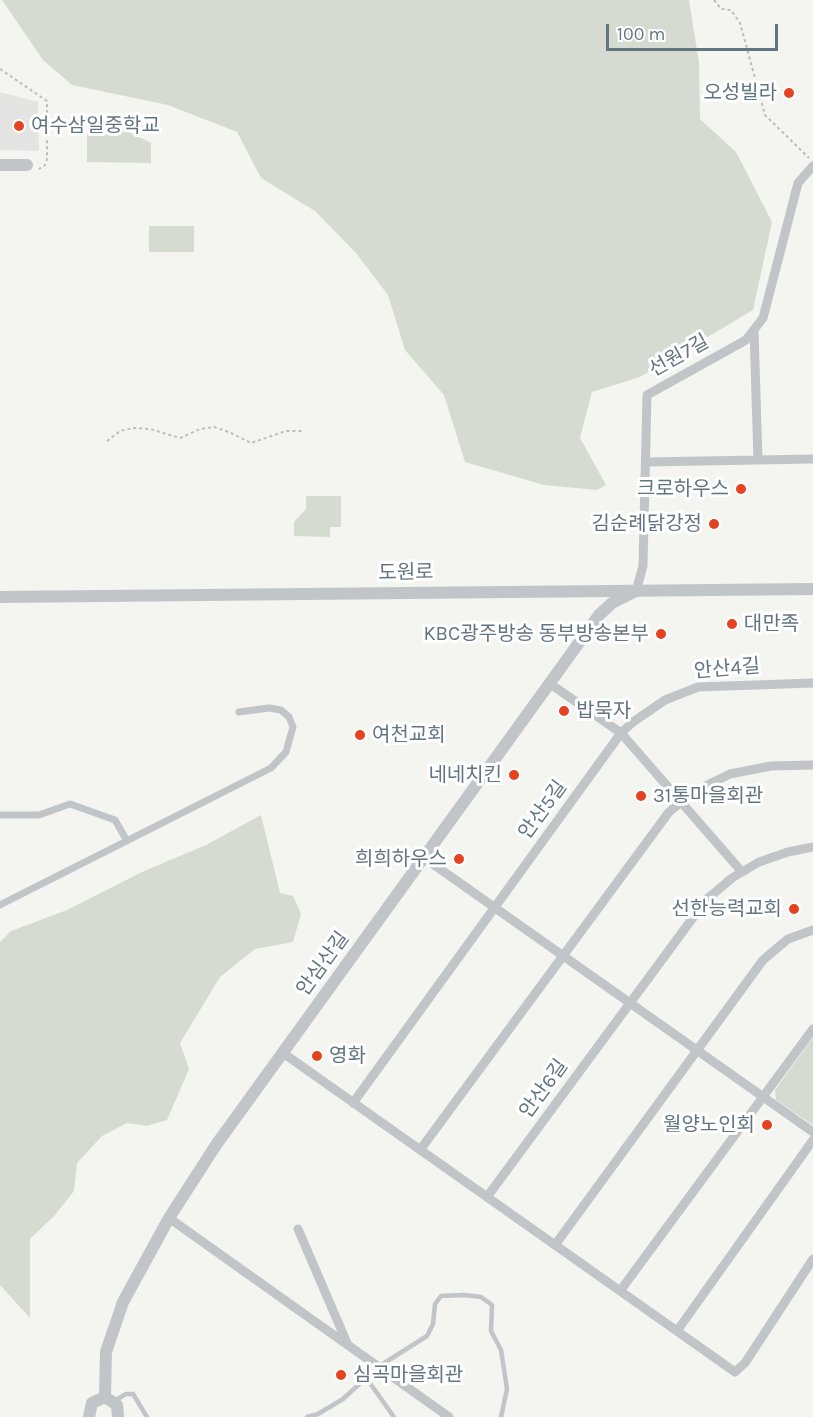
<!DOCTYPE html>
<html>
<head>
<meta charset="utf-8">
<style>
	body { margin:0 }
	#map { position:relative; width:813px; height:1417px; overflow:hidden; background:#f4f4f0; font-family:Karla,sans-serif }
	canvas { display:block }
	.scale { position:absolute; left:606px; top:24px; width:172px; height:27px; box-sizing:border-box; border:3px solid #637581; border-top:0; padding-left:8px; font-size:18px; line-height:21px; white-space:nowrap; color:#637581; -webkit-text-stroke:4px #fff; paint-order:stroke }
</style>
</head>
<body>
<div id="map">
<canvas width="813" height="1417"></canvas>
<div class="scale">100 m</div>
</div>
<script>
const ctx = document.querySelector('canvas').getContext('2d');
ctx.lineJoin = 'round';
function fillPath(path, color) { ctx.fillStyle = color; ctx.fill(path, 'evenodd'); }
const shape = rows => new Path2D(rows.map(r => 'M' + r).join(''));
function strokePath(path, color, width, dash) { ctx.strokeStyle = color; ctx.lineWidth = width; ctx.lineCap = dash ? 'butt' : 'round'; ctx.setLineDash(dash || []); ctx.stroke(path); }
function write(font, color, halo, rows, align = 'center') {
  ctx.font = font + ' Karla,"Noto Sans KR",sans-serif'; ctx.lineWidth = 6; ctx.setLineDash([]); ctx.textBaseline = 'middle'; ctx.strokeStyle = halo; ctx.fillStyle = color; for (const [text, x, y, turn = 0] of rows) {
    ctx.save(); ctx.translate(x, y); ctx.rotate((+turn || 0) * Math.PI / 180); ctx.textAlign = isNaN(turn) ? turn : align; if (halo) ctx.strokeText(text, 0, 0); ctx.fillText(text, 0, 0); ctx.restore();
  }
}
fillPath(shape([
	[0,92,38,102,39,151,0,150]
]), '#e4e5e3');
fillPath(shape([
	[2,0,689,0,699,63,700,119,736,152,772,222,753,310,640,377,592,392,580,438,606,485,597,490,544,485,465,462,444,395,405,350,388,295,356,253,315,211,261,178,237,132,168,105,72,85,43,60],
	[103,122,109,122,151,143,151,163,87,162,87,133,103,133],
	[149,226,194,226,194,252,149,252],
	[306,496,341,496,341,527,330,527,330,537,294,536,294,522,306,509],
	[261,815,280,893,293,896,301,914,293,942,255,949,220,977,180,1043,189,1069,167,1120,147,1126,127,1123,102,1136,77,1163,74,1191,55,1215,30,1239,30,1318,0,1285,0,942,11,931,67,910,142,872,206,845],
	[813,1037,813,1125,776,1100,775,1090]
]), '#d5dbd1');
strokePath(shape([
	[714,0,721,9,731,10,740,23,765,115,809,158],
	[0,69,47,101,47,159,45,165,39,169],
	[107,441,120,431,133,428,150,429,180,438,200,429,214,427,229,432,251,443,286,431,303,431]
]), '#bbbdbf', 2, [3, 3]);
strokePath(shape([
	[367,1379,394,1417],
	[114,1401,126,1394,133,1394,147,1417],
	[307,1417,318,1414,343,1399,378,1367,427,1336,433,1324,435,1304,441,1296,464,1295,481,1297,492,1305,491,1331,501,1350,507,1389,501,1417]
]), '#c1c5c8', 4.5);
strokePath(shape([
	[0,815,39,815,70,804,115,820,127,841],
	[0,905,271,768,286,752,293,727,289,717,281,710,269,708,239,712]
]), '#c1c5c8', 7);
strokePath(shape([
	[754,331,758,460],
	[646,462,813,459],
	[636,591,643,566,647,395,746,340,763,318,798,183,813,166],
	[549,683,621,733,742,872],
	[423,857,813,1132],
	[283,1053,735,1372,745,1363,813,1259],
	[353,1103,621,733,633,722,665,700,698,687,813,683],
	[420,1150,669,812,695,791,730,774,771,766,813,765],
	[487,1197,706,900,732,878,759,862,788,852,813,847],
	[169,1218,449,1417],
	[298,1229,347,1343],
	[555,1245,763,960,788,939,813,930],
	[620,1291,813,1029],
	[677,1331,813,1140]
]), '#c1c5c8', 9);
strokePath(shape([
	[0,165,27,165],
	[0,597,813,589],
	[105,1397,106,1352,123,1302,169,1218,216,1145,599,615,612,603,636,591],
	[89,1417,92,1403,105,1397,117,1405,118,1417]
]), '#c1c5c8', 12);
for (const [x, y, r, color] of [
	[789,93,6,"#e34321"],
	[19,126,6,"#e34321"],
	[741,489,6,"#e34321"],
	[714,524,6,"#e34321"],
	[732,624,6,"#e34321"],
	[661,634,6,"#e34321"],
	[564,711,6,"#e34321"],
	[360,735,6,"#e34321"],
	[514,775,6,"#e34321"],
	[641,796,6,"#e34321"],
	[459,859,6,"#e34321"],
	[794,909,6,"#e34321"],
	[317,1056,6,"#e34321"],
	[767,1125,6,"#e34321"],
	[341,1375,6,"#e34321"]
]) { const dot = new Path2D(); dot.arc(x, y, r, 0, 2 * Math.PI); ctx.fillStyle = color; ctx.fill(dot); strokePath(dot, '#fff', 2); }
write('20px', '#637581', '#fff', [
	["오성빌라",777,93],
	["여수삼일중학교",31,126,"left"],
	["크로하우스",729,489],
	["김순례닭강정",702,524],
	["대만족",744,624,"left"],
	["KBC광주방송 동부방송본부",649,634],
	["밥묵자",576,711,"left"],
	["여천교회",372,735,"left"],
	["네네치킨",502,775],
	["31통마을회관",653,796,"left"],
	["희희하우스",447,859],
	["선한능력교회",782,909],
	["영화",329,1056,"left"],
	["월양노인회",755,1125],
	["심곡마을회관",353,1375,"left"]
], 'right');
write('20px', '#637581', '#fff', [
	["선원7길",679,356,-29],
	["도원로",406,573,-1],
	["안산4길",727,669,-5],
	["안산5길",543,810,-54],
	["안심산길",323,964,-54],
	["안산6길",544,1089,-54]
]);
</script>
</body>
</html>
